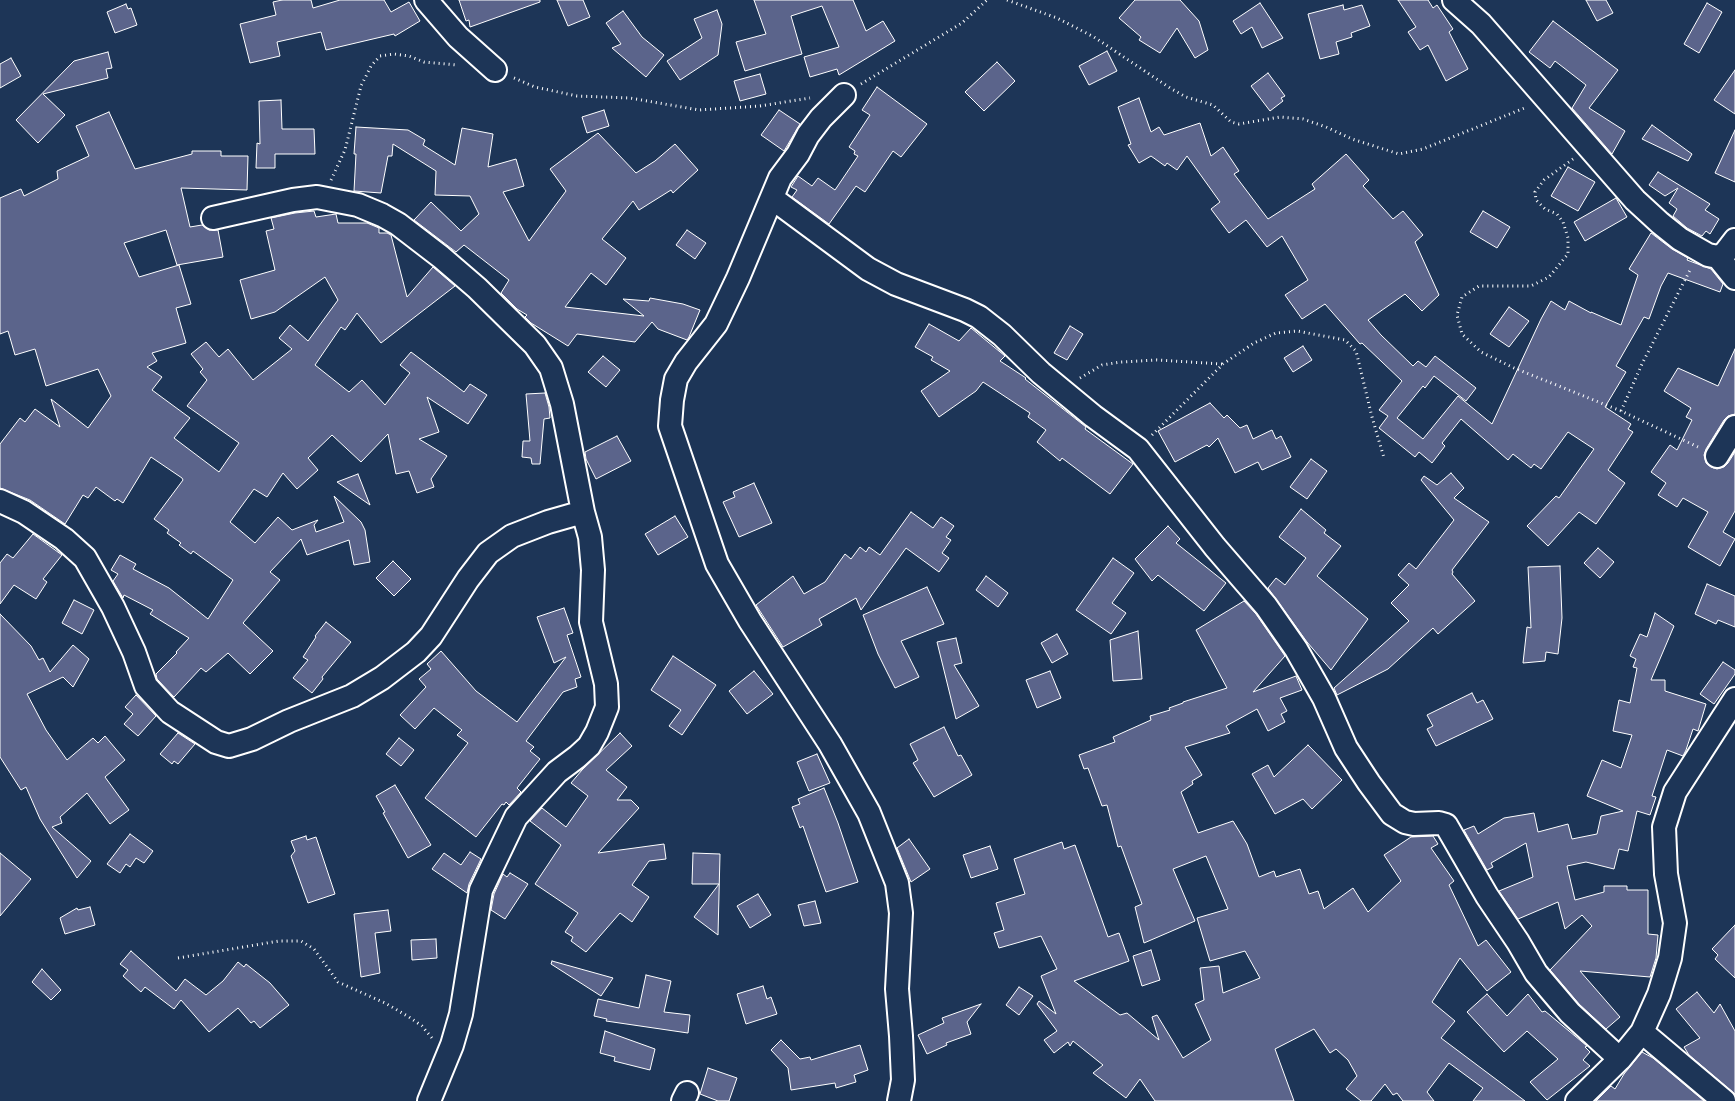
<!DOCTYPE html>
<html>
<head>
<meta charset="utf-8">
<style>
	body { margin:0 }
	canvas { display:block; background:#1d3557 }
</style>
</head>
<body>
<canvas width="1735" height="1101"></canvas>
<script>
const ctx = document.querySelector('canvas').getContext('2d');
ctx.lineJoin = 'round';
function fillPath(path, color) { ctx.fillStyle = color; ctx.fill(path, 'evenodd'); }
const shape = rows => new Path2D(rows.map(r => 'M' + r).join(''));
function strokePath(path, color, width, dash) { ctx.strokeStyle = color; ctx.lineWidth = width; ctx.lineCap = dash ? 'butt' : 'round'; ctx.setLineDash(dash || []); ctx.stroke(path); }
const building = shape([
	[282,0,311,0,313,8,340,0,384,0,391,12,409,2,420,21,395,36,394,34,326,50,321,32,277,42,280,56,250,63,240,24,276,15,273,2,282,0],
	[459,0,540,0,540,2,470,27,469,20,466,21,459,0],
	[557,0,583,0,590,17,568,26,557,0],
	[754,0,853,0,866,31,883,21,895,41,839,75,837,69,810,77,804,57,839,47,822,6,791,16,802,54,745,71,736,42,766,34,754,0],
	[1135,0,1180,0,1199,21,1208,50,1195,58,1177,28,1160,53,1139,40,1141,37,1119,18,1135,0],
	[1398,0,1428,0,1433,8,1437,5,1453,29,1449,32,1468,69,1446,81,1428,45,1420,50,1408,32,1416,27,1398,0],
	[1586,0,1606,0,1613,13,1597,21,1586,0],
	[1260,3,1283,38,1262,48,1252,27,1241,34,1233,21,1260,3],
	[1707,3,1722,12,1699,53,1684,44,1707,3],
	[126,4,128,9,131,8,137,25,115,33,107,12,126,4],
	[1343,5,1344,10,1362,5,1370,26,1351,33,1352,37,1336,42,1339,54,1320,59,1308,14,1343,5],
	[717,10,722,24,718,55,680,80,667,61,702,38,694,19,717,10],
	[623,11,642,37,664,55,646,77,612,48,621,44,606,23,623,11],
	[1553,21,1618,70,1589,108,1625,131,1612,154,1572,108,1586,85,1555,61,1550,68,1529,52,1553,21],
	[1107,51,1117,71,1089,85,1079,66,1107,51],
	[108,52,112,68,106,69,108,78,43,94,65,115,38,143,16,120,74,61,108,52],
	[11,58,21,76,0,88,0,64,11,58],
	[997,62,1015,81,984,111,965,92,997,62],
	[1735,70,1735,114,1714,100,1735,70],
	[1268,73,1285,96,1281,98,1283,101,1270,111,1251,86,1268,73],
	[760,74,766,94,740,101,734,81,760,74],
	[877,87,927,124,901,157,893,151,865,192,856,186,829,224,792,197,797,190,791,187,798,176,812,186,818,178,835,190,858,156,854,154,855,151,849,147,870,115,862,110,877,87],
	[1139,98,1151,132,1159,127,1164,135,1200,123,1211,156,1223,147,1239,171,1234,174,1268,219,1315,189,1312,184,1346,154,1369,180,1363,186,1393,219,1403,211,1423,235,1415,242,1439,295,1422,311,1405,294,1368,320,1381,335,1413,366,1418,361,1426,367,1435,356,1476,388,1466,401,1434,376,1425,388,1423,386,1397,418,1423,439,1458,396,1492,424,1541,319,1551,301,1565,310,1569,301,1591,313,1591,312,1621,325,1638,275,1629,269,1651,233,1672,249,1688,258,1687,260,1711,269,1723,284,1720,292,1668,273,1661,286,1649,319,1644,317,1616,366,1626,372,1605,407,1631,424,1628,429,1633,432,1608,470,1625,483,1596,524,1579,512,1548,546,1527,526,1556,496,1559,498,1594,449,1568,432,1541,469,1534,464,1531,468,1513,454,1508,460,1461,419,1442,443,1445,446,1432,463,1419,452,1415,457,1379,428,1388,416,1379,410,1402,381,1362,343,1360,344,1325,304,1302,319,1285,295,1308,280,1282,236,1267,247,1246,220,1229,233,1211,209,1220,202,1187,156,1177,170,1167,163,1165,166,1151,156,1139,163,1128,145,1131,144,1118,107,1139,98],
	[281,100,282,129,314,129,315,154,275,154,275,168,256,168,257,143,260,144,259,101,281,100],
	[604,110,609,126,587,133,582,117,604,110],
	[779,110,800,124,784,151,761,135,779,110],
	[109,112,135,169,192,154,192,151,221,151,221,156,248,156,247,190,181,188,190,227,202,225,209,230,218,230,223,257,177,265,166,230,124,243,139,277,179,265,191,304,176,308,186,343,152,353,157,361,147,367,162,377,152,390,190,418,174,438,219,472,239,443,187,406,207,380,200,372,203,369,191,354,206,342,219,357,228,349,253,380,292,349,279,338,290,325,308,341,338,300,325,277,275,312,251,319,240,280,275,270,266,231,274,229,271,218,295,213,314,211,316,217,336,214,338,223,367,223,379,228,379,233,387,233,391,235,407,297,433,267,455,286,381,343,357,313,345,330,341,327,315,365,349,392,362,380,385,405,410,373,400,365,411,352,464,392,470,384,487,395,468,424,427,397,439,432,419,439,447,456,431,479,434,487,417,493,409,471,396,474,388,434,361,462,332,435,308,458,318,470,297,489,283,473,267,497,254,489,230,522,255,543,278,517,292,530,318,520,314,525,316,532,344,522,334,496,361,522,365,530,370,562,354,565,349,540,307,555,301,539,270,572,280,580,243,623,273,651,250,674,228,653,206,672,201,668,174,697,157,679,156,674,177,653,176,652,189,638,150,614,153,610,124,595,123,598,113,581,118,574,111,570,120,555,136,564,133,569,169,588,208,619,233,580,193,551,191,554,179,545,181,543,167,533,169,530,154,519,183,480,182,478,151,457,123,503,117,499,115,501,96,487,88,498,83,495,65,524,30,500,0,488,0,444,20,418,25,422,35,409,60,427,51,399,88,428,111,396,98,369,46,386,35,349,15,355,8,331,0,334,0,198,21,189,24,196,58,179,57,171,89,156,76,126,109,112],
	[1652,125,1692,154,1688,161,1642,139,1652,125],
	[356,127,408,130,425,140,423,145,455,165,462,128,493,134,488,167,516,159,524,186,503,192,529,241,566,191,550,169,598,133,636,173,655,161,675,144,698,170,673,193,671,190,639,210,633,201,602,239,626,258,606,285,591,273,565,307,644,316,623,299,649,301,650,298,683,304,700,310,689,337,687,340,658,329,652,322,635,342,577,334,568,346,531,323,525,317,527,315,517,309,501,293,509,280,464,245,456,252,414,220,431,202,461,231,479,214,470,196,435,195,436,171,393,144,392,156,388,156,381,193,354,191,356,154,354,154,356,127],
	[1735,130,1735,182,1715,173,1735,130],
	[1568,167,1595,182,1578,211,1551,196,1568,167],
	[1658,172,1710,204,1705,210,1719,219,1710,234,1706,231,1702,236,1687,228,1673,216,1677,209,1669,203,1678,188,1665,196,1649,185,1658,172],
	[1616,198,1627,217,1585,241,1574,222,1616,198],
	[1483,211,1510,227,1497,248,1470,232,1483,211],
	[687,230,706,243,695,259,676,245,687,230],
	[1509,307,1529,321,1509,347,1490,334,1509,307],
	[929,324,959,341,971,328,1005,356,1000,361,1026,378,1025,379,1086,427,1085,429,1133,464,1110,494,1062,458,1060,461,1037,442,1046,430,1028,417,1030,413,983,382,976,391,939,417,921,391,950,371,931,360,933,357,915,347,929,324],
	[1070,326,1083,334,1067,360,1054,353,1070,326],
	[1303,346,1312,360,1293,372,1284,358,1303,346],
	[1735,349,1735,414,1728,416,1724,420,1706,449,1704,455,1706,463,1711,467,1717,469,1724,467,1728,463,1735,452,1735,511,1723,532,1735,539,1720,566,1688,547,1708,512,1683,498,1677,507,1658,495,1666,483,1651,472,1670,445,1677,450,1692,420,1686,417,1691,408,1664,391,1678,368,1718,386,1735,349],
	[603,356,620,370,606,387,588,372,603,356],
	[545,393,549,407,550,418,544,419,540,464,532,464,531,458,522,457,523,441,530,441,526,394,545,393],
	[1210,403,1224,418,1227,415,1240,428,1247,425,1253,439,1272,430,1276,439,1281,436,1291,457,1262,470,1258,462,1235,473,1218,438,1209,447,1207,445,1175,462,1158,431,1210,403],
	[617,436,631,461,596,479,586,459,585,452,617,436],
	[1311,459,1327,471,1307,499,1290,487,1311,459],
	[1451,473,1464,488,1454,498,1489,522,1452,570,1453,572,1452,574,1475,601,1438,634,1433,628,1388,669,1337,695,1334,688,1409,621,1391,603,1409,585,1398,575,1409,563,1416,569,1454,520,1421,480,1424,476,1437,485,1451,473],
	[358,474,370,505,337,482,358,474],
	[754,483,772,523,739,537,723,502,735,497,733,492,754,483],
	[1301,509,1326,530,1324,533,1341,546,1317,576,1368,619,1331,670,1307,642,1268,588,1276,578,1285,585,1306,558,1279,537,1301,509],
	[911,512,933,528,941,517,954,526,946,537,951,540,942,553,949,558,939,572,906,548,861,610,856,598,819,619,822,625,783,647,756,605,793,576,804,594,825,582,845,554,851,559,860,547,866,552,869,547,880,555,911,512],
	[675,516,688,537,658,555,645,534,675,516],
	[1168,526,1180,539,1176,543,1226,583,1204,611,1158,575,1152,581,1135,559,1168,526],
	[33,534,62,555,43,579,47,582,36,599,14,585,0,604,0,563,7,554,13,558,33,534],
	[1598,548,1614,562,1600,578,1584,563,1598,548],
	[1113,558,1134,573,1112,603,1126,613,1111,634,1076,610,1113,558],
	[393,561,411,579,394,596,376,578,393,561],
	[1560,566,1562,618,1558,654,1546,652,1545,661,1523,663,1527,627,1531,628,1528,567,1560,566],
	[986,576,1008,593,998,607,976,590,986,576],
	[1707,584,1735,596,1735,627,1718,620,1716,624,1695,614,1707,584],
	[927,587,944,624,901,641,919,677,895,688,878,654,863,615,927,587],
	[74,600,94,610,82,634,62,623,74,600],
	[1244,601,1256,614,1285,656,1253,692,1296,676,1302,690,1280,698,1287,711,1281,714,1285,722,1268,731,1257,709,1226,726,1230,733,1185,747,1202,775,1192,781,1193,784,1181,792,1198,833,1233,821,1247,844,1259,877,1274,871,1276,877,1300,869,1309,894,1318,891,1324,909,1353,888,1368,912,1401,881,1384,855,1411,837,1433,836,1438,844,1431,848,1454,881,1449,885,1478,946,1486,940,1511,972,1487,991,1460,958,1432,1002,1455,1021,1441,1038,1525,1101,1473,1101,1483,1088,1449,1063,1427,1092,1434,1101,1403,1101,1397,1093,1393,1095,1385,1084,1371,1101,1361,1101,1346,1089,1357,1076,1348,1060,1336,1049,1330,1053,1314,1029,1275,1049,1294,1101,1155,1101,1140,1079,1126,1098,1093,1073,1103,1065,1073,1041,1070,1046,1068,1042,1054,1053,1044,1040,1057,1031,1037,1004,1039,1001,1056,1014,1041,976,1057,969,1041,936,999,948,994,933,1004,930,996,903,1025,894,1014,859,1062,842,1064,849,1075,845,1108,937,1119,933,1129,961,1074,981,1120,1015,1127,1013,1159,1040,1152,1017,1157,1015,1183,1058,1211,1040,1195,1004,1204,1000,1200,968,1219,966,1223,993,1260,978,1245,951,1210,961,1197,918,1228,909,1206,856,1173,869,1195,921,1144,943,1135,907,1142,904,1121,846,1118,847,1107,805,1102,806,1088,768,1084,769,1079,755,1115,742,1113,737,1151,720,1150,716,1170,710,1169,708,1183,703,1183,702,1227,688,1196,630,1244,601],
	[564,608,573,633,567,635,581,677,575,679,577,687,563,692,526,741,534,747,530,751,540,759,517,788,521,792,509,805,506,802,504,805,502,804,476,837,425,798,468,743,457,735,462,730,434,708,415,729,400,715,426,687,419,679,431,669,427,664,441,651,476,691,517,722,566,657,554,663,537,617,564,608],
	[1655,613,1674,626,1651,680,1665,680,1665,691,1706,704,1698,731,1693,729,1686,750,1683,756,1667,750,1652,796,1656,797,1650,815,1637,811,1628,851,1619,849,1614,869,1586,862,1567,866,1575,900,1604,892,1604,886,1627,886,1627,890,1648,890,1648,934,1658,935,1656,958,1650,977,1580,971,1620,1017,1606,1029,1579,1004,1550,970,1592,926,1582,915,1565,929,1558,902,1518,919,1499,891,1533,877,1526,843,1491,863,1493,867,1487,870,1464,830,1474,826,1478,834,1504,818,1534,813,1538,832,1568,824,1572,839,1597,834,1601,816,1623,811,1587,796,1602,760,1621,768,1632,735,1613,731,1619,700,1630,703,1637,668,1633,667,1636,659,1630,656,1640,634,1647,637,1655,613],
	[0,614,31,646,39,660,43,658,50,672,73,645,89,659,73,687,63,677,27,694,46,730,67,760,93,738,98,743,105,736,125,760,105,777,129,810,110,824,87,793,60,817,62,823,52,827,91,861,77,878,40,819,26,787,21,790,0,757,0,614],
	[326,622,351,642,322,677,323,679,312,693,293,678,308,660,303,657,316,637,315,636,326,622],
	[1138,631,1142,679,1113,681,1110,640,1138,631],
	[1057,634,1068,654,1052,663,1041,643,1057,634],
	[956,638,962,663,954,665,979,706,956,719,937,642,956,638],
	[673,656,716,685,682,735,669,726,681,710,651,690,673,656],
	[1723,662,1735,670,1735,674,1714,704,1700,694,1723,662],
	[754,671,773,694,747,714,729,691,754,671],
	[1050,671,1061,698,1037,708,1026,680,1050,671],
	[1472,693,1477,703,1483,700,1493,719,1436,746,1427,729,1433,726,1427,715,1472,693],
	[136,695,156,716,138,736,124,724,133,714,125,707,136,695],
	[944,727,958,756,961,755,972,775,934,797,913,763,918,760,910,744,944,727],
	[178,733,195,744,178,764,174,761,172,764,160,754,178,733],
	[620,733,632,746,606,770,627,787,617,800,631,800,639,808,598,853,664,844,666,859,649,861,632,885,649,897,632,922,620,913,586,952,571,941,573,937,565,932,578,913,535,884,561,845,530,821,542,808,566,827,588,796,571,783,582,770,620,733],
	[399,738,414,750,401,766,386,754,399,738],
	[1308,745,1342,780,1312,809,1303,799,1275,814,1252,774,1268,765,1274,777,1308,745],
	[817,754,830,783,809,791,797,762,817,754],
	[395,785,431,845,408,858,383,813,385,812,376,796,395,785],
	[824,788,838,823,858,882,826,892,803,826,800,828,792,807,800,804,798,799,824,788],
	[130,834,153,851,144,863,136,858,130,867,126,864,120,873,107,864,130,834],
	[306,836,307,840,316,837,335,894,308,903,291,856,295,851,291,841,306,836],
	[909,839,930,869,911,882,897,848,909,839],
	[990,846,998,869,971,878,963,855,990,846],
	[470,852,481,859,469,884,467,893,432,869,444,853,461,865,470,852],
	[0,853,31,879,0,916,0,853],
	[693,853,720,854,718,935,694,917,719,884,692,884,693,853],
	[510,873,528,884,505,919,491,910,494,894,503,874,507,877,510,873],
	[758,894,771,915,750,928,737,906,758,894],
	[815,901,821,923,804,926,798,905,815,901],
	[90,907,95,925,65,934,60,918,77,908,78,910,90,907],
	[388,910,391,931,375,933,380,973,361,977,354,914,388,910],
	[1735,925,1735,978,1715,959,1718,955,1712,949,1735,925],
	[436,939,437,958,412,960,411,940,436,939],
	[1151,950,1160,980,1142,986,1133,956,1151,950],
	[131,951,176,991,185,979,206,995,223,981,238,962,244,967,246,964,270,983,289,1005,260,1028,254,1021,251,1023,238,1008,209,1032,181,1000,174,1009,145,987,141,992,123,976,128,970,120,964,131,951],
	[552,961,613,978,601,996,551,964,552,961],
	[42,969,61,990,51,1000,32,982,42,969],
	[646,975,671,981,664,1012,690,1015,688,1033,606,1021,607,1019,594,1016,598,999,639,1008,646,975],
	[763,986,767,999,771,997,777,1014,746,1024,737,994,763,986],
	[1019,987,1033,996,1019,1015,1006,1005,1019,987],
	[1697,992,1714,1013,1720,1004,1735,1031,1735,1094,1689,1055,1684,1047,1700,1038,1676,1009,1697,992],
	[1487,994,1507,1016,1528,994,1542,1012,1545,1011,1587,1046,1585,1047,1590,1052,1583,1060,1590,1066,1547,1100,1530,1082,1558,1059,1527,1031,1504,1052,1467,1012,1487,994],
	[981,1004,967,1022,971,1034,946,1043,947,1045,927,1054,918,1035,944,1023,942,1018,981,1004],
	[605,1031,655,1049,650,1070,614,1061,615,1057,600,1053,605,1031],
	[781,1040,800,1059,810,1057,811,1060,860,1045,868,1070,854,1075,856,1082,836,1088,835,1083,791,1090,788,1068,771,1050,781,1040],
	[1642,1052,1653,1058,1704,1101,1596,1101,1611,1086,1615,1089,1624,1074,1642,1052],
	[708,1068,737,1078,729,1101,718,1101,700,1094,708,1068]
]);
fillPath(building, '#5b648b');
strokePath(building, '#fff', 1);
const minor = shape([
	[426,0,458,37,495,70],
	[1454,0,1481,24,1635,200,1660,223,1680,239,1708,255,1718,257,1725,253,1735,240],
	[844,95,821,118,808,135,798,154,780,178,738,278,716,324,686,362,676,379,672,400,670,426,717,564,750,621,830,744,869,813,897,883,901,913,897,989,901,1036,903,1080,899,1101],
	[772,198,868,269,896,284,965,310,979,317,1002,335,1041,373,1093,416,1138,449,1215,547,1266,606,1296,649,1324,698,1346,748,1369,783,1392,814,1405,822,1414,824,1439,823,1446,825,1487,896,1518,942,1536,973,1570,1013,1620,1059],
	[213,218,293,200,317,197,358,205,382,215,398,224,441,257,477,288,535,345,551,368,562,404,583,512,590,537,593,570,591,622,606,684,607,707,597,732,589,746,577,757,557,772,516,817,481,890,461,1014,452,1045,429,1101],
	[1718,257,1735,278],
	[1717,456,1735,427],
	[0,501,24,512,64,539,85,558,113,607,134,652,146,686,170,712,216,742,229,746,252,739,289,721,352,696,382,678,416,652,431,636,468,579,488,553,512,536,548,522,583,512],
	[1642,1032,1724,1101],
	[683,1101,687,1093],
	[1577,1101,1620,1059,1642,1032,1659,994,1670,958,1675,923,1666,874,1664,827,1675,792,1735,699]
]);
strokePath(minor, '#fff', 26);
strokePath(shape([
	[1007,0,1057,18,1094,37,1170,88,1186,97,1213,105,1231,122,1239,124,1280,117,1303,119,1326,127,1352,139,1399,154,1423,149,1527,107],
	[514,78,535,87,577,96,630,98,699,110,760,106,810,98],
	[861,84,962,23,987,0],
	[1573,159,1544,180,1535,192,1536,200,1545,209,1557,214,1563,222,1568,238,1568,254,1549,277,1531,286,1479,286,1462,297,1457,315,1462,334,1481,352,1514,368,1621,411,1698,447],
	[331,180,345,150,361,86,371,66,380,56,394,54,409,56,424,62,457,65],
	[1080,378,1102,365,1121,362,1157,360,1222,364],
	[1621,411,1642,364,1691,268],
	[1152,435,1223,364,1254,343,1276,333,1297,331,1345,340,1356,351,1372,417,1384,458],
	[178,958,279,941,301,941,314,949,338,982,385,1003,409,1017,422,1026,432,1038]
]), '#fff', 3, [1, 4]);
strokePath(minor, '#1d3557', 22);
</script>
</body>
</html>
